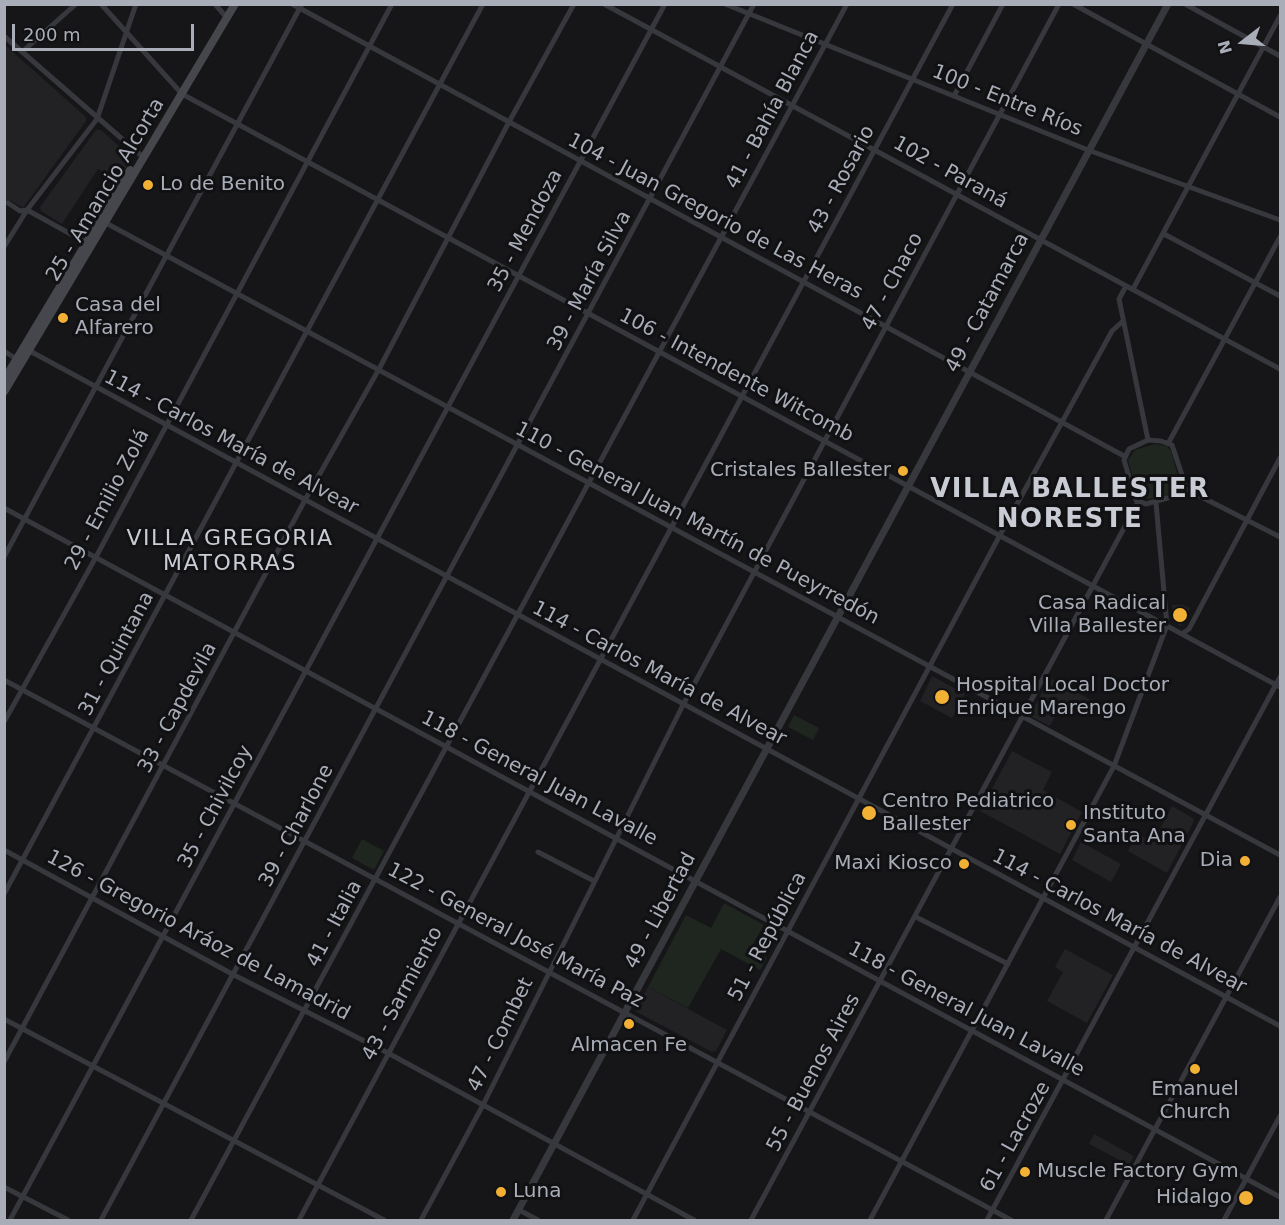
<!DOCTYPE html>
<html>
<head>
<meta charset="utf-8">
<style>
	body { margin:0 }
	#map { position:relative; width:1285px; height:1225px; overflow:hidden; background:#161618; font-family:"DejaVu Sans",sans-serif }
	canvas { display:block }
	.frame { position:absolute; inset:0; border:6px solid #a8adb8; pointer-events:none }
	.north { position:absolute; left:1213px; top:12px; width:60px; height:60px; -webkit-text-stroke:4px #111113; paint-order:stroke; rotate:254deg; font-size:16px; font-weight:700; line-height:24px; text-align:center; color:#a8adb8 }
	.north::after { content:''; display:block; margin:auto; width:21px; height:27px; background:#a8adb8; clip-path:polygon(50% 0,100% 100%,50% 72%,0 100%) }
	.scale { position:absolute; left:12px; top:24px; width:182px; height:27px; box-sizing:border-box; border:3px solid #a8adb8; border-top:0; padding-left:8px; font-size:18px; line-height:21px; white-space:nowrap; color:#a8adb8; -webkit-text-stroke:4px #111113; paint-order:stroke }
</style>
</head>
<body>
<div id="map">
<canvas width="1285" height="1225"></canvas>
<div class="frame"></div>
<div class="north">N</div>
<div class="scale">200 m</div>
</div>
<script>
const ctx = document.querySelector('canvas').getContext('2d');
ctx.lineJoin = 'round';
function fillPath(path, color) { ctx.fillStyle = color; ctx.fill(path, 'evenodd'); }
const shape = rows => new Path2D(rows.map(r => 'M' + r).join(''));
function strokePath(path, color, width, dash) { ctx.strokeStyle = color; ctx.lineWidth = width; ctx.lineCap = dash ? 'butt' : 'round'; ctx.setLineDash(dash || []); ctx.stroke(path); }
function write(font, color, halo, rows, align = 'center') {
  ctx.font = font + ' "DejaVu Sans",sans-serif'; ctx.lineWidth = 6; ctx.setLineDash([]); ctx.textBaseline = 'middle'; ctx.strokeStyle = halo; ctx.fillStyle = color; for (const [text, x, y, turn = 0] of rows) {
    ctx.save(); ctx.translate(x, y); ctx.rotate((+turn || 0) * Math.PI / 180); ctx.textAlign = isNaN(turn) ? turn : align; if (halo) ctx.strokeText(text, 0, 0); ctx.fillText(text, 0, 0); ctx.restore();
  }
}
fillPath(shape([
	[5,45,86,117,86,121,23,208,10,200,5,208],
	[96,130,101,130,130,156,130,160,118,181,98,169,62,224,41,211,40,207],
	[1172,605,1183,605,1190,608,1181,626,1174,622],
	[932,676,965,694,952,718,920,701],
	[1050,678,1091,700,1084,712,1063,701,1050,726,1032,717,1031,713],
	[1012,751,1052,772,1043,790,1082,812,1060,854,980,811],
	[1172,806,1193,818,1194,821,1167,873,1128,851,1137,834,1153,842],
	[1081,842,1121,864,1111,882,1072,860],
	[1065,949,1113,975,1087,1023,1047,1001,1063,972,1055,967],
	[648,987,727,1030,716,1051,712,1052,635,1011],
	[1094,1134,1134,1156,1129,1165,1089,1144]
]), '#222225');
fillPath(shape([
	[1155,444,1167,446,1171,451,1180,484,1164,497,1148,499,1138,495,1128,460,1135,450],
	[794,715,819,728,813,740,788,727],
	[362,839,384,851,374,870,352,858],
	[724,903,764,925,750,949,767,958,760,970,721,949,688,1008,648,987,686,915,711,928]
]), '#1e261f');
strokePath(shape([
	[101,4,182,94,1280,687],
	[215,4,227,18],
	[292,4,1124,456],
	[604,4,1280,369],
	[725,4,1088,150,1280,220],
	[1073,4,1280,117],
	[1185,4,1280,56],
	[4,36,144,158],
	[22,52,76,4],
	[954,96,1003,4],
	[8,203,20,211,27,210,87,243],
	[104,222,1280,855],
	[1164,234,1280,296],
	[4,247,27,210,97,119,136,4],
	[1126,286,1119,299,1148,440],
	[1133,289,1280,16],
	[28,350,1280,1026],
	[4,351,18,360],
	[1148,440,1161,441,1172,445,1185,484,1171,497,1146,504,1136,500,1124,460,1129,449,1148,440],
	[1169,442,1280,237],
	[1184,488,1280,537],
	[4,508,1280,1197],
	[4,557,302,4],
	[1183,633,1189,629,1280,458],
	[4,680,1011,1220],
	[4,722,96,557,392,4],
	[4,850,234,975,388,1053,694,1220],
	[538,852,594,881],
	[4,894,483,4],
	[916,917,1008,964],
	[4,1019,384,1220],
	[4,1062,305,500,379,369,509,122,574,4],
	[4,1187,68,1220],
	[519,1210,538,1220],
	[10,1220,665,4],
	[101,1220,754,4],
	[191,1220,847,4],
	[299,1220,953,4],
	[421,1220,483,1105,683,705,1059,4],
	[633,1220,1000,535,1112,331,1123,321],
	[751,1220,1138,502],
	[870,1220,1114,766,1167,625,1156,503],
	[987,1220,1280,677],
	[1106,1220,1280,897],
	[1224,1220,1280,1116]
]), '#37383d', 5);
strokePath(shape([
	[513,1220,1168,4]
]), '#37383d', 7);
strokePath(shape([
	[4,380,130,170],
	[4,392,235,4]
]), '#45474d', 8);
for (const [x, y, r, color] of [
	[148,185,6,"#f2b134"],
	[63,318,6,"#f2b134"],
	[903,471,6,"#f2b134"],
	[1180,615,8,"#f2b134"],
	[942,697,8,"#f2b134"],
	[869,813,8,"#f2b134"],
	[1071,825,6,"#f2b134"],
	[1245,861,6,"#f2b134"],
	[964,864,6,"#f2b134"],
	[629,1024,6,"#f2b134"],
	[1195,1069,6,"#f2b134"],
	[1025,1172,6,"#f2b134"],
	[501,1192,6,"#f2b134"],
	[1246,1198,8,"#f2b134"]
]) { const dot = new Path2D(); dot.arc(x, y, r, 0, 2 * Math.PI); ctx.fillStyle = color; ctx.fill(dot); strokePath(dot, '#111113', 2); }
write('20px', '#a8adb8', '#111113', [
	["100 - Entre Ríos",1007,101,22],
	["41 - Bahía Blanca",773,110,-62],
	["102 - Paraná",950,173,29],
	["43 - Rosario",842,180,-62],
	["25 - Amancio Alcorta",106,190,-59],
	["104 - Juan Gregorio de Las Heras",715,217,28],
	["35 - Mendoza",526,231,-62],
	["39 - María Silva",590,281,-62],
	["47 - Chaco",893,282,-62],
	["49 - Catamarca",988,303,-62],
	["106 - Intendente Witcomb",736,376,28],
	["114 - Carlos María de Alvear",231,443,28],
	["29 - Emilio Zolá",108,500,-62],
	["110 - General Juan Martín de Pueyrredón",697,524,28],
	["31 - Quintana",117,654,-62],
	["114 - Carlos María de Alvear",659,674,28],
	["33 - Capdevila",178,708,-62],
	["118 - General Juan Lavalle",539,779,28],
	["35 - Chivilcoy",216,807,-62],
	["39 - Charlone",297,826,-62],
	["49 - Libertad",661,911,-62],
	["114 - Carlos María de Alvear",1119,922,28],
	["41 - Italia",335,924,-62],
	["126 - Gregorio Aráoz de Lamadrid",198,936,28],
	["122 - General José María Paz",515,936,28],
	["51 - República",768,937,-62],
	["43 - Sarmiento",403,994,-62],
	["118 - General Juan Lavalle",966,1010,28],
	["47 - Combet",501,1035,-64],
	["55 - Buenos Aires",814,1073,-62],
	["61 - Lacroze",1016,1137,-61]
]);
write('20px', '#a8adb8', '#111113', [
	["Lo de Benito",160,185],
	["Casa del",75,306],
	["Alfarero",75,329],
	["Cristales Ballester",891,471,"right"],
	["Casa Radical",1166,604,"right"],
	["Villa Ballester",1166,627,"right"],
	["Hospital Local Doctor",956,686],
	["Enrique Marengo",956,709],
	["Centro Pediatrico",882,802],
	["Ballester",882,825],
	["Instituto",1083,814],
	["Santa Ana",1083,837],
	["Dia",1233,861,"right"],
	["Maxi Kiosco",952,864,"right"],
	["Almacen Fe",629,1046,"center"],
	["Emanuel",1195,1090,"center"],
	["Church",1195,1113,"center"],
	["Muscle Factory Gym",1037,1172],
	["Luna",513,1192],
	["Hidalgo",1232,1198,"right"]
], 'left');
ctx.letterSpacing = '1.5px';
write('22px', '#c9ccd4', '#111113', [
	["VILLA GREGORIA",230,539],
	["MATORRAS",230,564]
]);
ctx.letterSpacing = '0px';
ctx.letterSpacing = '1.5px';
write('bold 26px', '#c9ccd4', '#111113', [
	["VILLA BALLESTER",1070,490],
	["NORESTE",1070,520]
]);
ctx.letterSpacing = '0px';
</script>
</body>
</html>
